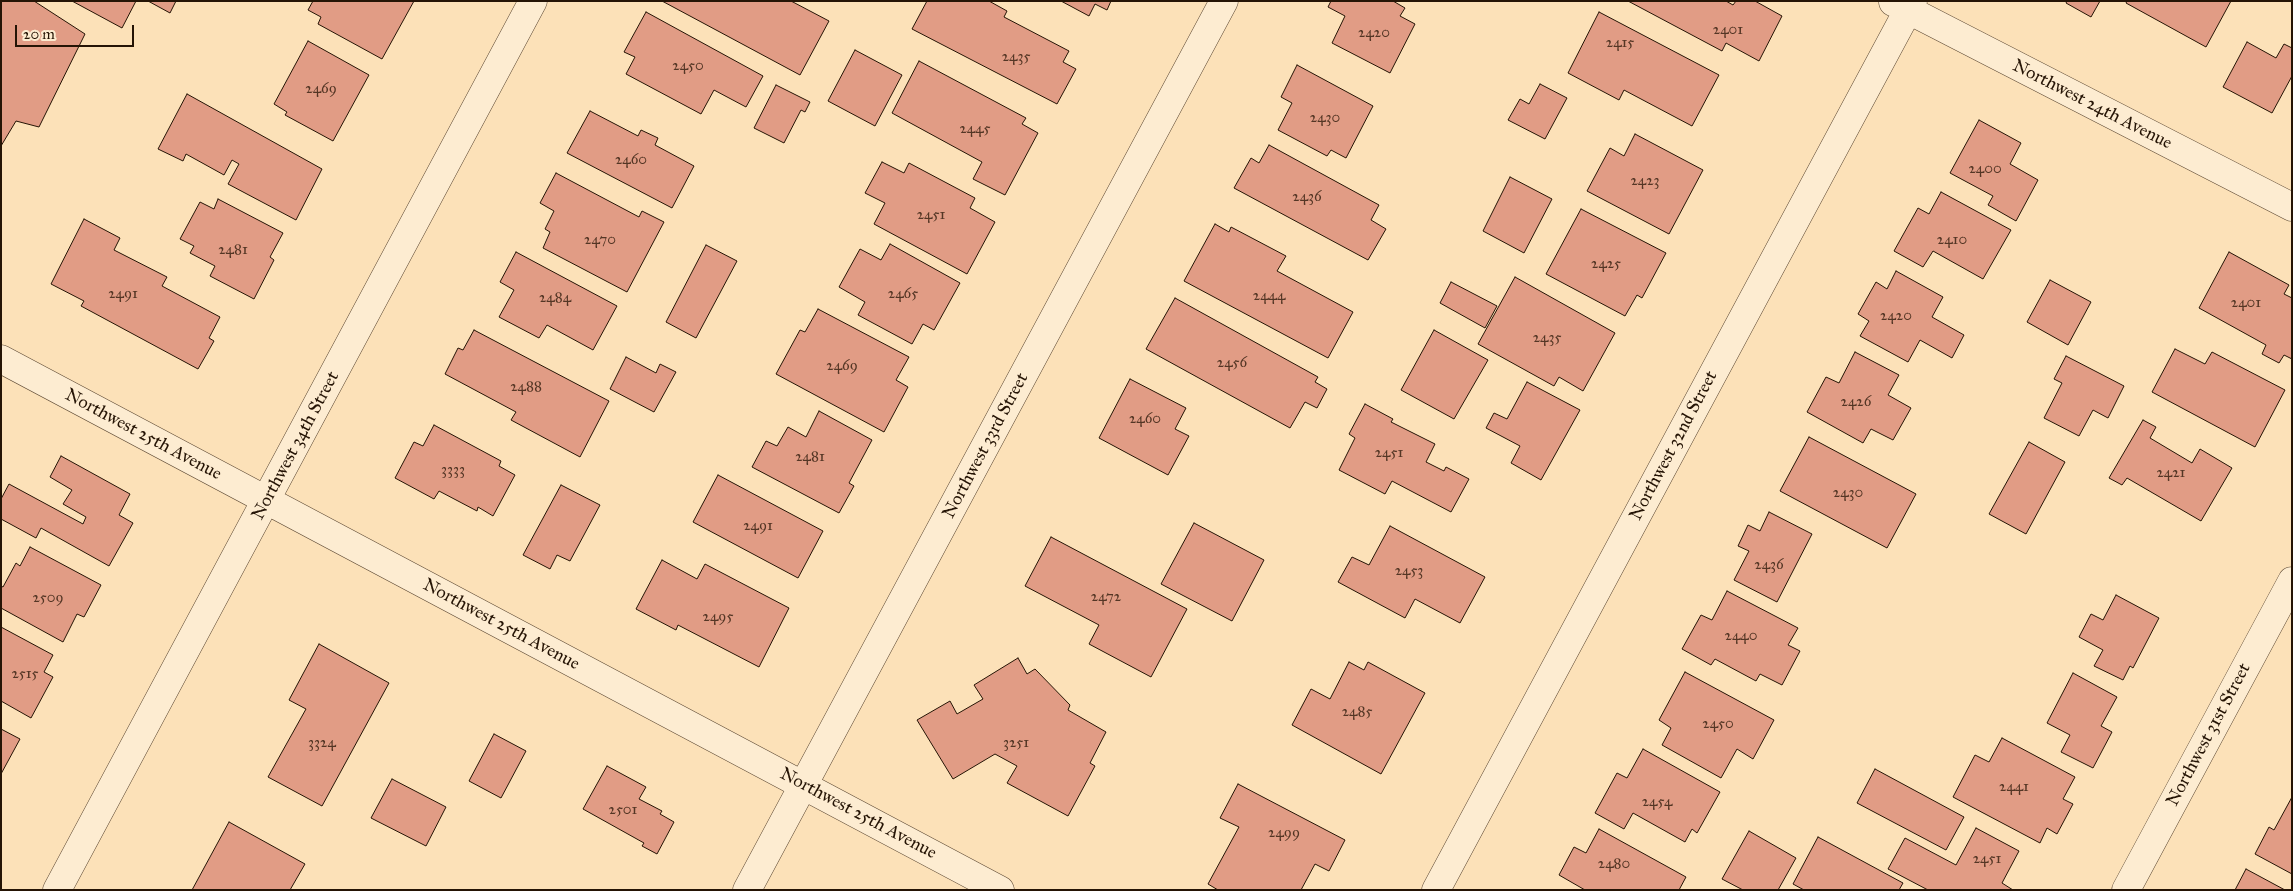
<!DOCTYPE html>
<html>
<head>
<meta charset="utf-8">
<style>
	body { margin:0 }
	#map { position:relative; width:2293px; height:891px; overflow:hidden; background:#fce1b8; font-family:"IM FELL Great Primer",serif }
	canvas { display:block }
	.frame { position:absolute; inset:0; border:2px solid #251405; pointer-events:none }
	.scale { position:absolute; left:15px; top:25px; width:119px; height:22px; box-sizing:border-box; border:2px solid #251405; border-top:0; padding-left:6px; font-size:15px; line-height:18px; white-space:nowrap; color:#251405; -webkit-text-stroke:4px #fdecd1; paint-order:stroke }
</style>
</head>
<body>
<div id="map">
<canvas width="2293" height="891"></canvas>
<div class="frame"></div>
<div class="scale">20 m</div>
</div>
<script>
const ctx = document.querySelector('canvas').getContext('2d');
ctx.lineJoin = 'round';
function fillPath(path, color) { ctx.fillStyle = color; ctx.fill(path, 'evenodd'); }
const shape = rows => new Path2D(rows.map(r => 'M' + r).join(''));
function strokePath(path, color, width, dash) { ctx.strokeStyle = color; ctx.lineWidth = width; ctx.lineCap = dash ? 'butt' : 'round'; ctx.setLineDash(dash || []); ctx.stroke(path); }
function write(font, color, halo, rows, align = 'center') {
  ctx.font = font + ' "IM FELL Great Primer",serif'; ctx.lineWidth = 4; ctx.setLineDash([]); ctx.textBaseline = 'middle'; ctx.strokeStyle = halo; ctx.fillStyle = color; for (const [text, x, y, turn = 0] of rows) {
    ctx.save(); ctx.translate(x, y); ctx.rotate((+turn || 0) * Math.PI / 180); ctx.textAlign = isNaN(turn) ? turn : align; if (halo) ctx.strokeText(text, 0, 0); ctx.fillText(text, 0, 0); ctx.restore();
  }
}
const building = shape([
	[1,1,34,1,85,34,39,127,16,121,1,146,1,1],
	[72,1,136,1,122,28,72,1],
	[148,1,176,1,170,13,148,1],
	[313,1,414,1,382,59,318,24,321,17,308,10,313,1],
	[662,1,791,1,829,21,800,75,662,1],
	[927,1,989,1,1007,11,1004,17,1069,51,1063,62,1076,69,1057,104,912,29,927,1],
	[1061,1,1111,1,1107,10,1095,4,1089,16,1061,1],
	[1331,1,1393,1,1405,8,1400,16,1415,24,1390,73,1332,43,1345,16,1328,7,1331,1],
	[1628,1,1726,1,1733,5,1736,1,1755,1,1782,16,1759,61,1726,43,1722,51,1628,1],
	[2067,1,2100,1,2091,17,2066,3,2067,1],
	[2127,1,2231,1,2206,47,2126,3,2127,1],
	[646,12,763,76,746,107,714,90,701,114,626,74,635,57,624,52,646,12],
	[1599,12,1719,75,1692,126,1624,90,1619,100,1568,73,1599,12],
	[308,41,369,75,333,141,285,115,287,112,274,104,308,41],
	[2247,42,2276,58,2284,44,2292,48,2292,76,2272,113,2223,87,2247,42],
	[855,50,902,75,875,126,828,101,855,50],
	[919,61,1026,118,1022,124,1038,133,1005,195,973,179,982,162,892,113,919,61],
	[1297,65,1373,106,1346,158,1331,150,1327,156,1278,130,1292,103,1281,97,1297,65],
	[1540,84,1567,98,1545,139,1508,120,1520,99,1529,104,1540,84],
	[776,85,810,102,805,112,801,110,784,143,754,128,776,85],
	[187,94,322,169,296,220,228,184,239,164,232,160,224,175,186,154,183,161,158,149,187,94],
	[590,111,638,136,641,130,658,138,655,145,694,166,672,208,567,153,590,111],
	[1979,120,2021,143,2010,164,2038,180,2016,221,1988,205,1993,196,1950,173,1979,120],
	[1635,134,1703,170,1669,234,1587,191,1610,148,1624,156,1635,134],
	[1269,145,1379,205,1371,220,1386,229,1368,260,1234,188,1251,158,1259,163,1269,145],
	[882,162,904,173,909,163,975,198,970,208,995,222,967,274,874,224,885,203,865,193,882,162],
	[556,173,639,217,642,211,664,222,627,292,543,248,550,232,545,229,554,211,540,203,556,173],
	[1510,177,1552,199,1524,253,1483,231,1510,177],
	[1941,192,2011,230,1983,279,1933,251,1923,267,1894,251,1918,208,1929,214,1941,192],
	[218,199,283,233,270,257,274,260,254,299,210,276,215,266,190,253,194,246,180,239,200,202,214,209,218,199],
	[1581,209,1666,253,1642,298,1637,295,1625,316,1546,274,1581,209],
	[84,219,120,238,114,250,167,277,162,286,220,317,209,338,214,341,198,369,81,306,84,301,51,284,84,219],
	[1215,224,1229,232,1231,227,1286,256,1277,271,1353,312,1328,358,1184,281,1215,224],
	[890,244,960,283,934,330,923,324,912,344,858,315,865,302,839,287,860,249,881,260,890,244],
	[706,245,737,261,696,338,666,322,706,245],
	[516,252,617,306,593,350,547,325,539,338,499,317,514,290,500,282,516,252],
	[2229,252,2289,285,2284,294,2292,298,2292,359,2284,355,2279,363,2262,354,2266,345,2199,308,2229,252],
	[1896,271,1943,297,1932,317,1964,335,1952,358,1920,340,1908,362,1860,336,1869,321,1858,314,1876,282,1887,289,1896,271],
	[1515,277,1615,333,1583,391,1559,377,1554,386,1478,344,1515,277],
	[2050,280,2091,302,2068,345,2027,322,2050,280],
	[1451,282,1497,306,1485,328,1440,303,1451,282],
	[1175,298,1318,377,1315,382,1327,389,1317,408,1305,402,1290,428,1146,349,1175,298],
	[818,309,909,357,896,380,908,387,884,432,776,374,800,330,805,332,818,309],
	[474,330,609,401,580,457,511,420,516,412,445,374,458,348,463,350,474,330],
	[1434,330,1488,360,1454,419,1401,390,1434,330],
	[2175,349,2205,364,2212,352,2285,390,2255,447,2152,392,2175,349],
	[1855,352,1899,375,1888,395,1911,408,1893,440,1871,429,1863,443,1807,412,1826,377,1839,383,1855,352],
	[2066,356,2124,386,2108,418,2093,410,2079,436,2044,418,2062,383,2054,379,2066,356],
	[626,357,656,373,660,364,676,372,654,412,610,389,626,357],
	[1130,379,1186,408,1175,429,1189,436,1168,475,1099,438,1130,379],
	[1527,382,1580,410,1541,480,1511,463,1520,446,1486,428,1494,413,1507,419,1527,382],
	[1365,404,1393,419,1391,422,1435,444,1426,462,1444,471,1446,467,1469,479,1451,512,1392,481,1385,494,1339,470,1355,438,1349,434,1365,404],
	[819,411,872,440,849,483,854,486,839,513,752,467,766,441,777,446,788,427,806,437,819,411],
	[2143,420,2156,427,2150,438,2192,463,2200,449,2232,468,2201,521,2127,478,2122,485,2109,478,2143,420],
	[434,425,501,461,499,466,515,475,493,516,478,507,477,511,439,491,434,499,395,478,414,442,423,446,434,425],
	[1809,437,1916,494,1887,548,1780,491,1809,437],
	[2029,442,2065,462,2026,534,1989,514,2029,442],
	[61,456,130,494,119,515,133,523,109,566,41,528,36,538,1,519,1,499,9,484,83,524,86,517,63,504,72,490,50,477,61,456],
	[718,475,823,531,798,578,693,522,718,475],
	[561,485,600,505,570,561,557,555,550,569,523,555,561,485],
	[1769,512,1812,534,1777,602,1734,580,1749,551,1738,546,1748,525,1760,531,1769,512],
	[1194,523,1264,560,1232,621,1161,584,1194,523],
	[1390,526,1485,577,1460,623,1415,599,1405,618,1338,582,1352,557,1369,565,1390,526],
	[1051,537,1187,609,1151,677,1089,644,1099,625,1025,586,1051,537],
	[30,547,101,585,84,617,77,614,63,642,1,608,1,586,3,587,16,563,20,566,30,547],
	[662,560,697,579,705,564,789,608,759,667,678,625,676,630,636,609,662,560],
	[1727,591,1798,628,1788,645,1800,651,1782,685,1760,674,1756,681,1715,659,1711,665,1682,649,1701,615,1712,620,1727,591],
	[2116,595,2159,618,2133,668,2130,666,2123,680,2094,666,2103,650,2079,637,2091,614,2103,620,2116,595],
	[1,627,53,655,44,672,53,677,31,718,1,701,1,627],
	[319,644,389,683,322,806,268,777,306,709,289,700,319,644],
	[1018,658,1027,674,1035,669,1070,705,1068,710,1106,732,1090,763,1095,766,1068,816,1007,783,1017,766,995,754,953,779,917,720,950,701,957,714,983,699,974,685,1018,658],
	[1349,662,1364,670,1368,662,1425,693,1381,774,1292,725,1311,689,1330,699,1349,662],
	[1685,672,1774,720,1753,759,1737,749,1721,778,1662,745,1671,728,1659,720,1685,672],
	[2073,673,2117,697,2101,726,2112,732,2093,768,2061,752,2070,735,2047,723,2073,673],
	[1,729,20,739,1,774,1,729],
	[494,734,526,751,501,798,469,781,494,734],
	[2002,738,2075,777,2063,799,2073,804,2057,834,2047,828,2040,843,1953,797,1975,755,1989,762,2002,738],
	[1643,749,1720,792,1697,833,1692,829,1685,842,1633,813,1624,829,1595,813,1617,773,1627,778,1643,749],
	[607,766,646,787,639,799,662,811,660,814,674,822,657,854,642,846,644,843,583,809,607,766],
	[1875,769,1964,817,1946,850,1857,803,1875,769],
	[392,779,446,807,426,846,371,818,392,779],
	[1238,784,1345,840,1329,871,1315,864,1301,890,1218,890,1208,884,1239,827,1220,818,1238,784],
	[2292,797,2292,874,2255,854,2269,827,2274,830,2292,797],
	[229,822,305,864,290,890,192,890,229,822],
	[1976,828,2019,851,2002,883,2013,890,1928,890,1888,869,1905,838,1956,865,1976,828],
	[1599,829,1686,877,1679,890,1585,890,1559,875,1574,847,1586,853,1599,829],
	[1749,831,1796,858,1778,890,1743,890,1722,879,1749,831],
	[1818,837,1903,883,1899,890,1804,890,1793,884,1818,837],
	[2246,869,2285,890,2235,890,2246,869]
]);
fillPath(building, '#e19c85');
strokePath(building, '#251405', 1);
const minor = shape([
	[1893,2,2292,207],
	[1,359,1000,890],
	[57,890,533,1],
	[747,890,1224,1],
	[1436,890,1913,1],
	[2126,890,2292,581]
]);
strokePath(minor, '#5b4732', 29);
strokePath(minor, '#fdecd1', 28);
write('15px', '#543625', null, [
	["2401",1728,30],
	["2420",1374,33],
	["2415",1620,43],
	["2435",1016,57],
	["2450",688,66],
	["2469",321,89],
	["2430",1325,118],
	["2445",975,129],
	["2460",631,160],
	["2400",1985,169],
	["2423",1645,181],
	["2436",1307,197],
	["2451",931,215],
	["2470",600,240],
	["2410",1952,240],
	["2481",233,250],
	["2425",1606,264],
	["2491",123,294],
	["2465",903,294],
	["2444",1269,296],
	["2484",555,298],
	["2401",2246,303],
	["2420",1896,316],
	["2435",1547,338],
	["2456",1232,363],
	["2469",842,366],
	["2488",526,387],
	["2426",1856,402],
	["2460",1145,419],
	["2451",1389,453],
	["2481",810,457],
	["3333",453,470],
	["2421",2171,473],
	["2430",1848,493],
	["2491",758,526],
	["2436",1769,565],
	["2453",1409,571],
	["2472",1106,597],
	["2509",48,598],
	["2495",718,617],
	["2440",1741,636],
	["2515",25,674],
	["2485",1357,712],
	["2450",1718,724],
	["3324",322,743],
	["3251",1016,743],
	["2441",2014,787],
	["2454",1657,802],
	["2501",623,810],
	["2499",1284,833],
	["2451",1987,859],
	["2480",1614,864]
]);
write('18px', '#251405', '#fdecd1', [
	["Northwest 24th Avenue",2092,105,27],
	["Northwest 25th Avenue",143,435,28],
	["Northwest 34th Street",296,446,-62],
	["Northwest 33rd Street",986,446,-62],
	["Northwest 32nd Street",1674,446,-62],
	["Northwest 25th Avenue",501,625,28],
	["Northwest 31st Street",2209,735,-62],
	["Northwest 25th Avenue",858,814,28]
]);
</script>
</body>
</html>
